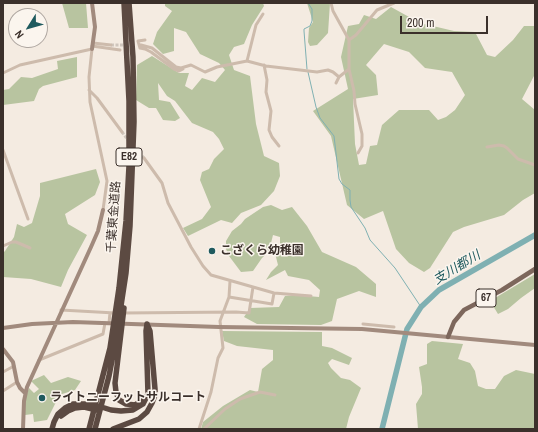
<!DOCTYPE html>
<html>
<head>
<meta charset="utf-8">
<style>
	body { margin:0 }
	#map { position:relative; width:538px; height:432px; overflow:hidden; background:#f4ebe1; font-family:"Archivo Narrow",sans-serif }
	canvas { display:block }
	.frame { position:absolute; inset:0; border:4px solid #3b302b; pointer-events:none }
	.north { position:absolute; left:8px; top:8px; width:40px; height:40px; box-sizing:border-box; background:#fbf5ee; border:1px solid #aea6a0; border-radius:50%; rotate:233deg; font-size:11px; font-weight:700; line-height:16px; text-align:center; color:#3b302b }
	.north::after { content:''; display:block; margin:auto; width:14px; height:18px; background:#1f5a5e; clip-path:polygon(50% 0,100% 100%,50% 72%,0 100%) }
	.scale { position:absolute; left:400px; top:16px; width:88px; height:18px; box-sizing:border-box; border:2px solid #3b302b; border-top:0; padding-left:5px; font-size:12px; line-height:14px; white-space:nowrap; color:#3b302b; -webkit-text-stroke:3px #fbf5ee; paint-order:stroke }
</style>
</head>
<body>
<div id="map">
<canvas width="538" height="432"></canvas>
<div class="frame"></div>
<div class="north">N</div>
<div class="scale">200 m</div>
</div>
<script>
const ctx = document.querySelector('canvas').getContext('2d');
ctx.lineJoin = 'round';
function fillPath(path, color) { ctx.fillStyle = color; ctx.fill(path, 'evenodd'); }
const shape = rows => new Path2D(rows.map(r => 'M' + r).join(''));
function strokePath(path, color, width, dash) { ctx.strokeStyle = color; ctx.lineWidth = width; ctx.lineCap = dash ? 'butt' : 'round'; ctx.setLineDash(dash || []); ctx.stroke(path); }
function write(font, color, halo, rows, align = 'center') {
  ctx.font = font + ' "Archivo Narrow","Noto Sans JP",sans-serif'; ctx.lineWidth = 3; ctx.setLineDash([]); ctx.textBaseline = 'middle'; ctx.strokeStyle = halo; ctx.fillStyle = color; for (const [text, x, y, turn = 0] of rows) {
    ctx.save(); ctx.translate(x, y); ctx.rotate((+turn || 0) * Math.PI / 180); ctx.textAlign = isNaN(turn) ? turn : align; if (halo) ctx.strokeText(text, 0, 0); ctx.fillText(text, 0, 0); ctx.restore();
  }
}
fillPath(shape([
	[62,3,86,3,88,28,69,28],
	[165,3,263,3,264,6,252,25,244,44,234,47,229,55,234,70,250,76,256,124,264,156,279,163,280,176,274,191,261,205,241,213,232,223,221,220,188,236,183,228,202,219,211,207,200,180,202,172,209,169,214,159,224,149,219,139,213,132,192,123,175,101,167,96,158,83,159,100,170,102,180,118,175,121,163,120,156,108,149,108,136,100,137,65,152,56,179,73,189,73,185,86,192,90,202,78,215,82,225,70,219,63,200,54,186,32,174,28,174,51,163,54,153,44,157,32,172,11,165,6],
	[307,3,330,3,328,33,317,45,310,46,308,42,309,28,313,22],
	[391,7,420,23,454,31,475,32,487,55,495,57,513,40,524,26,535,26,535,74,522,99,535,110,535,193,523,200,504,215,464,227,453,232,430,268,424,272,409,263,396,249,383,211,364,219,347,205,331,136,313,111,348,89,341,57,348,26,359,24,364,15,376,19],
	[384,44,409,52,425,68,452,72,465,95,455,110,446,117,438,120,429,110,399,110,382,125,377,145,370,146,366,164,359,165,355,144,353,99,378,95,376,75,366,65],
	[77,57,77,77,43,86,39,89,34,101,3,105,3,90,9,89,21,77,32,78,58,69,57,61],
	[96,169,100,182,95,195,65,214,68,224,87,235,68,270,61,287,31,279,3,277,3,253,5,251,14,237,17,224,24,227,32,223,40,196,40,183],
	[271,205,282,210,292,207,307,226,322,252,356,267,376,284,376,297,359,291,337,299,332,321,321,325,257,324,244,317,250,308,279,307,285,296,297,295,319,297,320,290,309,280,288,276,285,270,266,280,271,272,278,265,275,253,280,244,280,237,273,235,269,251,262,258,253,271,241,272,229,256,226,249,226,241,232,231,241,224,245,219,263,207],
	[535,274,535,288,521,298,508,309,498,314,490,301],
	[222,331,322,332,322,346,332,348,352,358,349,365,332,359,328,363,331,368,341,378,350,380,361,388,349,417,346,429,201,429,203,422,223,406,250,390,258,392,262,369,273,360,273,350,237,346,224,341],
	[432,341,463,344,458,359,470,363,475,371,478,386,486,389,495,389,504,376,516,370,535,374,535,429,418,429,416,404,422,394,422,387,419,367,427,364,427,344],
	[44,375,51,383,68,377,81,381,75,390,62,394,58,398,47,420,34,422,33,414,25,415,25,399,29,388,34,393,39,389,31,381]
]), '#b8c4a0');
strokePath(shape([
	[307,69,304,31,304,29,310,26,312,21,312,9,308,3],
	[308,72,316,107,320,118,334,136,339,179,342,184,350,190,350,200,351,207,365,228,370,240,395,268,421,307]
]), '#7fb0b2', 1);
strokePath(shape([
	[382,429,407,329,421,307,439,290,535,235]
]), '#7fb0b2', 5.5);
strokePath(shape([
	[111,45,127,45],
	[122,132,128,140],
	[133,146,144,158]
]), '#cfc6bd', 3, [3, 1.5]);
strokePath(shape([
	[331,3,333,11,349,40],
	[145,40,138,41,140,48,145,49,151,52,174,69,179,71,183,69],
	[93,43,111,45],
	[141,45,152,48,176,67,181,68,191,65,205,72,217,67,247,61,266,66,317,72,328,70,333,72,339,77],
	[92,46,120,50],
	[247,61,256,25,263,14],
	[264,65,267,80,266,92,271,111,269,130,272,137,279,146],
	[349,69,354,91,355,104,362,134,362,146,358,153],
	[3,73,20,65,92,49,89,77,90,102,107,181,103,210],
	[336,83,339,77,349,69,349,40,356,35,377,10,394,3],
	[89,90,97,98,122,132],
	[487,147,499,145,504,146,507,148,518,159,535,165],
	[3,150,28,219],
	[144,158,162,183,168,203,191,247,203,266,211,275,274,293,311,296],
	[3,246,12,242,16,242,30,248],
	[229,297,272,304,274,293],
	[61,310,115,313],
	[123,313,236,312,249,313,253,287],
	[109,323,110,313],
	[363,324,394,327],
	[39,360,103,334,105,323],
	[3,372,14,366],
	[3,391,17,382],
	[199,429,211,392,218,358,223,348,220,321,229,297,230,281],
	[204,429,225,409,240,399,260,392,275,395]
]), '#cdbbac', 3);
strokePath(shape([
	[92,49,95,27,92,3],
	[3,328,32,324,73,322,219,327,362,329,535,345],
	[3,349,13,362,17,382,20,388,25,393],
	[23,429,24,401,27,387,91,247,98,231,103,210]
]), '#a18a7d', 4);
strokePath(shape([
	[448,337,454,322,464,310,502,290,535,269]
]), '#7d675c', 4.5);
strokePath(shape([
	[124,308,115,383,116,392,119,400,126,404,135,405,141,401],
	[61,416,68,411,75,408,84,407,97,410],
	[52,429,54,422,58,414,65,408,73,404,92,404,111,410,121,411,133,410,143,404,148,394,146,331,147,324],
	[89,429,110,348,119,288,126,221,129,166,129,101,124,3],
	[95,429,109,376,115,345,126,273,130,226,134,122,133,57,129,3],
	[113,429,139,419,147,412,152,403,155,395,155,389,150,331,147,324]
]), '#5c4a42', 5.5);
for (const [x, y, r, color] of [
	[212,251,4,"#1f5a5e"],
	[42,398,4,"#1f5a5e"]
]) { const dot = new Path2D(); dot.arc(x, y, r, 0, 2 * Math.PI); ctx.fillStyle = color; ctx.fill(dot); strokePath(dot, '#fbf5ee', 1.5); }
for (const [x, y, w] of [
	[129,157,26],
	[486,298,20]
]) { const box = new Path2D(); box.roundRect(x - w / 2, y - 9, w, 18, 3); ctx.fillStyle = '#fbf5ee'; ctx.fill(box); strokePath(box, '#3b302b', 1); }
write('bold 11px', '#3b302b', null, [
	["E82",129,157],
	["67",486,298]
]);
write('12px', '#3b302b', '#fbf5ee', [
	["千葉東金道路",114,217,-86]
]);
write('bold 12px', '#3b302b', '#fbf5ee', [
	["こざくら幼稚園",220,251],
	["ライトニーフットサルコート",50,398]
], 'left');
write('italic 13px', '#1f5a5e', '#fbf5ee', [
	["支川都川",457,268,-31]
]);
</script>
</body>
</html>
